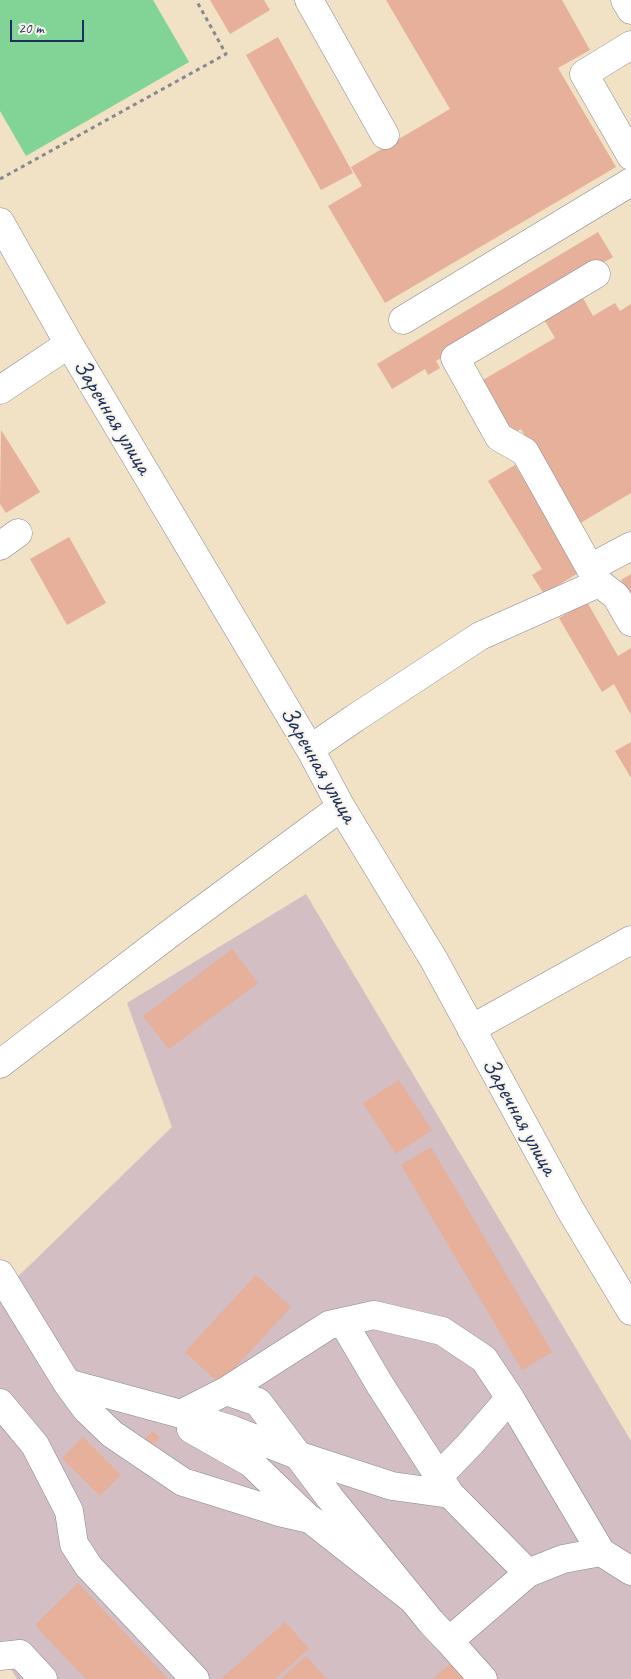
<!DOCTYPE html>
<html>
<head>
<meta charset="utf-8">
<style>
	body { margin:0 }
	#map { position:relative; width:631px; height:1679px; overflow:hidden; background:#f1e1c5; font-family:Caveat,sans-serif }
	canvas { display:block }
	.scale { position:absolute; left:10px; top:20px; width:74px; height:22px; box-sizing:border-box; border:2px solid #1b2f5e; border-top:0; padding-left:6px; font-size:15px; line-height:18px; white-space:nowrap; color:#1b2f5e; -webkit-text-stroke:4px #f7f3e8; paint-order:stroke }
</style>
</head>
<body>
<div id="map">
<canvas width="631" height="1679"></canvas>
<div class="scale">20 m</div>
</div>
<script>
const ctx = document.querySelector('canvas').getContext('2d');
ctx.lineJoin = 'round';
function fillPath(path, color) { ctx.fillStyle = color; ctx.fill(path, 'evenodd'); }
const shape = rows => new Path2D(rows.map(r => 'M' + r).join(''));
function strokePath(path, color, width, dash) { ctx.strokeStyle = color; ctx.lineWidth = width; ctx.lineCap = dash ? 'butt' : 'round'; ctx.setLineDash(dash || []); ctx.stroke(path); }
function write(font, color, halo, rows, align = 'center') {
  ctx.font = font + ' Caveat,sans-serif'; ctx.lineWidth = 4; ctx.setLineDash([]); ctx.textBaseline = 'middle'; ctx.strokeStyle = halo; ctx.fillStyle = color; for (const [text, x, y, turn = 0] of rows) {
    ctx.save(); ctx.translate(x, y); ctx.rotate((+turn || 0) * Math.PI / 180); ctx.textAlign = isNaN(turn) ? turn : align; if (halo) ctx.strokeText(text, 0, 0); ctx.fillText(text, 0, 0); ctx.restore();
  }
}
fillPath(shape([
	[306,894,631,1441,631,1679,17,1679,0,1651,0,1294,172,1127,127,1003]
]), '#d2bec3');
fillPath(shape([
	[0,0,153,0,189,62,26,156,0,111]
]), '#82d496');
fillPath(shape([
	[210,0,264,0,270,10,230,34],
	[386,0,562,0,590,50,558,68,616,167,385,303,328,206,362,186,351,167,450,109],
	[278,37,353,173,321,190,246,55],
	[598,232,613,257,436,361,440,368,428,375,425,369,392,389,377,364],
	[578,289,593,316,615,303,620,311,631,304,631,493,577,525,521,429,507,437,476,384,555,338,539,311],
	[1,430,40,492,6,513,0,504],
	[515,465,580,572,544,594,532,575,542,569,488,481],
	[69,537,106,603,67,625,30,559],
	[631,574,631,597,621,580],
	[587,602,618,656,631,648,631,715,614,684,602,692,559,618],
	[631,742,631,778,615,751],
	[232,949,258,983,169,1049,143,1016],
	[399,1080,432,1130,396,1154,363,1103],
	[431,1147,552,1352,522,1370,401,1165],
	[256,1275,291,1307,220,1384,185,1352],
	[152,1431,160,1438,152,1446,145,1440],
	[83,1437,121,1475,100,1496,62,1458],
	[78,1583,168,1679,86,1679,35,1625],
	[285,1622,309,1649,275,1679,221,1679],
	[306,1656,327,1679,281,1679],
	[457,1657,465,1679,433,1679]
]), '#e6b09a');
const minor = shape([
	[309,0,385,135],
	[625,0,631,10],
	[631,45,584,74,631,156],
	[0,222,69,344,310,749,341,807,434,960,571,1211,631,1311],
	[403,320,631,182],
	[0,390,69,344],
	[0,546,18,533],
	[631,546,590,568,599,583,616,596,631,622],
	[590,568,525,452,499,437,455,358,596,274],
	[310,749,355,718,480,636,599,583],
	[471,1029,631,940],
	[0,1064,168,935,341,807],
	[0,1274,67,1383,181,1414,226,1391,329,1325,374,1315,442,1331,484,1359,510,1398,601,1552,631,1571],
	[343,1322,380,1385,450,1494],
	[67,1383,86,1409,112,1434,183,1482,279,1512,310,1519,412,1599],
	[226,1391,258,1402,330,1498,431,1622,449,1641],
	[0,1403,35,1445,69,1511,74,1544,89,1567,195,1679],
	[181,1414,233,1430,297,1455,392,1486,450,1494,528,1573,563,1559,601,1552],
	[191,1429,251,1463,309,1519],
	[438,1477,470,1444,510,1398],
	[0,1656,20,1654,43,1679],
	[483,1679,449,1641,528,1573]
]);
strokePath(minor, '#868892', 29);
strokePath(shape([
	[0,179,226,54,196,0]
]), '#868892', 3, [4, 4]);
strokePath(minor, '#fff', 28);
write('24px', '#1b2f5e', '#f7f3e8', [
	["Заречная улица",112,417,59],
	["Заречная улица",318,765,60],
	["Заречная улица",519,1117,61]
]);
</script>
</body>
</html>
